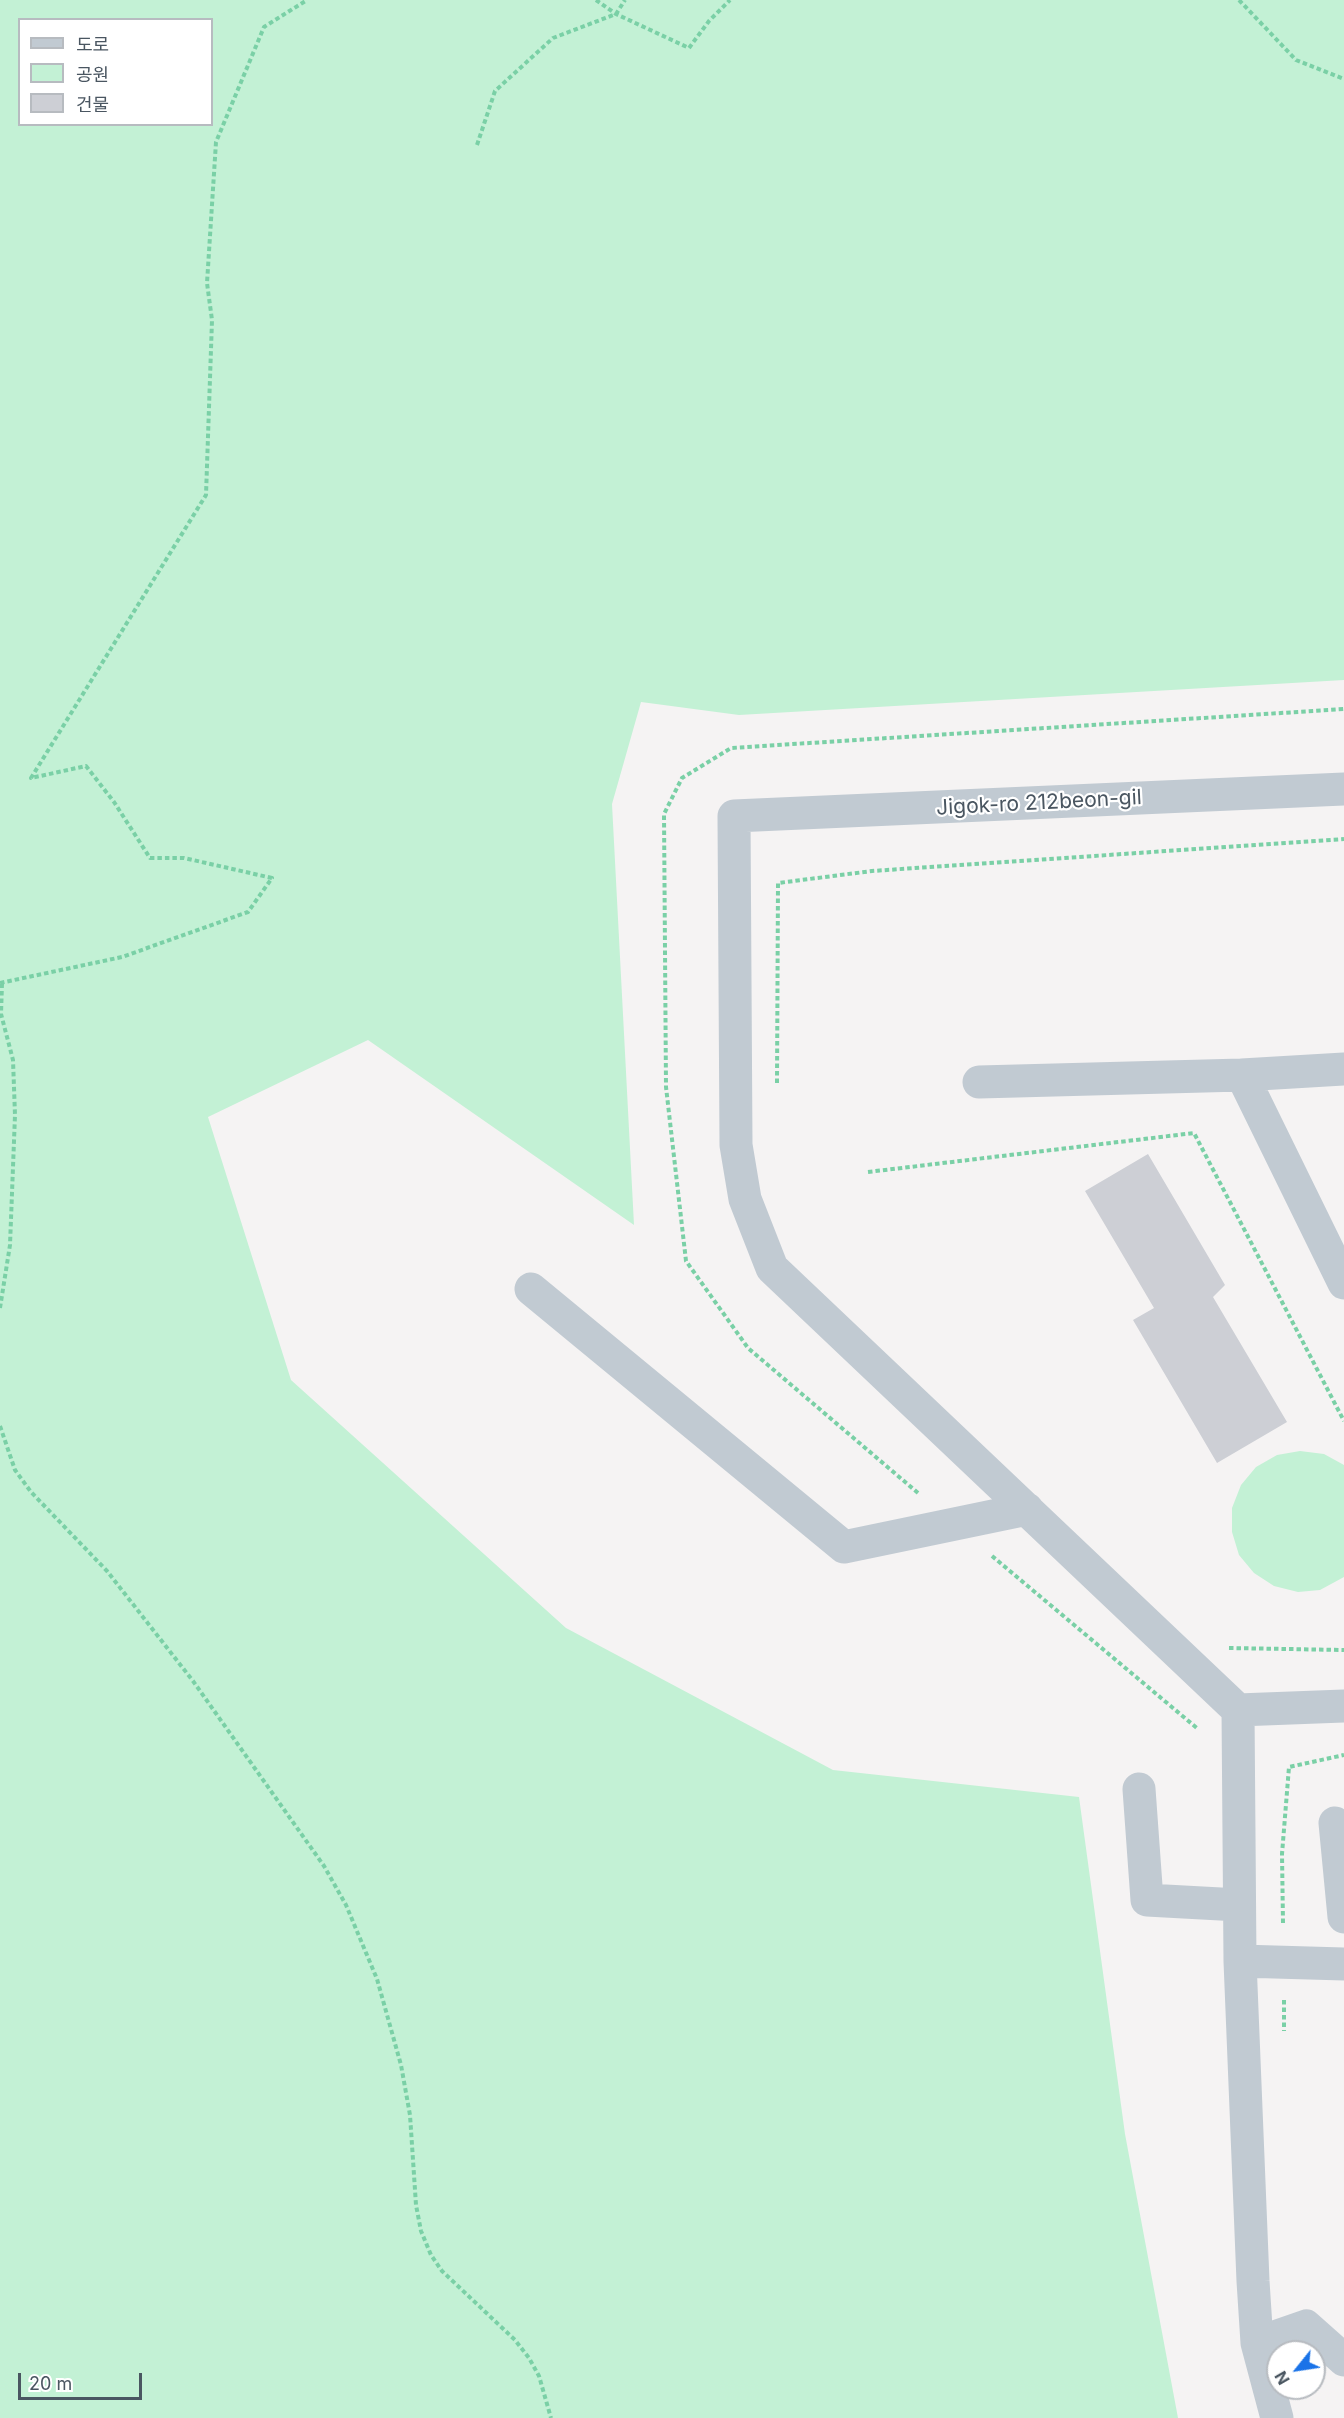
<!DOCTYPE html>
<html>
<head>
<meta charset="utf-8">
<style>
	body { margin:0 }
	#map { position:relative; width:1344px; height:2418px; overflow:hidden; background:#f5f3f3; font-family:Inter,"Noto Sans KR",sans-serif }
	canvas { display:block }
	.legend { position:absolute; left:18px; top:18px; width:195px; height:108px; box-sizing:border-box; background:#fff; border:2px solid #b7bbc0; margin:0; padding:8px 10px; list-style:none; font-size:18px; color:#4a5661 }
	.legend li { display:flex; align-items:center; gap:12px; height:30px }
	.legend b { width:30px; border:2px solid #b7bbc0 }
	.north { position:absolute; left:1266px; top:2340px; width:60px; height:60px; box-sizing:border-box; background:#fff; border:2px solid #b7bbc0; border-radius:50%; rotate:240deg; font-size:16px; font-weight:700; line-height:24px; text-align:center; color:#4a5661 }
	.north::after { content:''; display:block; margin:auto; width:21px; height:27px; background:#1a73e8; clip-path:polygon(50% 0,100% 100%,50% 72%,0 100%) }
	.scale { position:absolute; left:18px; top:2373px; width:124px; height:27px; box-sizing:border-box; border:3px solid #4a5661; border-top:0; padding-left:8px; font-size:18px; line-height:21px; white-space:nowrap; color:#4a5661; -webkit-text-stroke:4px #fff; paint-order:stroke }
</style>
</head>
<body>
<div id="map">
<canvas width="1344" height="2418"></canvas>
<ul class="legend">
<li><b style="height:8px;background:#c1cad2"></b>도로</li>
<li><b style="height:16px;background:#c3f1d5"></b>공원</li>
<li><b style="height:16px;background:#cdcfd5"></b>건물</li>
</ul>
<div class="north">N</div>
<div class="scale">20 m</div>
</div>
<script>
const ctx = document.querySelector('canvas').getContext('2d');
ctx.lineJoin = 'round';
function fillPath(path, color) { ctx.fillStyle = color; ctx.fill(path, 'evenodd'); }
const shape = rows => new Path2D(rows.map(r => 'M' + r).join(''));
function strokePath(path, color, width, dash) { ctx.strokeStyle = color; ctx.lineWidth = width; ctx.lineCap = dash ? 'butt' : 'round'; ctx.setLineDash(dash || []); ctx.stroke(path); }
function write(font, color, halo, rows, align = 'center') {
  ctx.font = font + ' Inter,sans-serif'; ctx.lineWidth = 4.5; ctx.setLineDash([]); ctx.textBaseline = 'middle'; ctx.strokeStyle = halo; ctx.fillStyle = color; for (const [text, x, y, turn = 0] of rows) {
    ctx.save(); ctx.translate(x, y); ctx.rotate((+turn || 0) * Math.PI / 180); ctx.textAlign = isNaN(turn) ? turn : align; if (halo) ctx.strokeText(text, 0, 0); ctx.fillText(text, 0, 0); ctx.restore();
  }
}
fillPath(shape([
	[0,0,1344,0,1344,680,739,715,641,702,612,804,634,1225,368,1040,208,1117,291,1380,566,1628,833,1770,1079,1797,1125,2134,1178,2418,0,2418],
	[20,20,212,20,212,124,20,124],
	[1300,1451,1324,1454,1344,1465,1344,1577,1320,1590,1298,1592,1274,1586,1254,1573,1239,1555,1232,1532,1232,1508,1241,1485,1256,1467,1277,1455]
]), '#c3f1d5');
fillPath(shape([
	[1148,1154,1225,1285,1213,1297,1287,1422,1217,1463,1133,1320,1154,1308,1085,1191]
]), '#cdcfd5');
strokePath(shape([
	[596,0,616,14,689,48,709,21,730,0],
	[1239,0,1296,60,1344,79],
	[477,145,495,91,553,38,616,14,625,0],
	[0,983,122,957,248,912,272,878,184,858,150,858,114,802,86,766,31,778,206,495,212,320,207,283,216,142,264,27,307,0],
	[777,1083,778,883,872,871,1344,839],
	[868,1172,1194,1133,1344,1421],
	[0,1308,10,1245,15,1115,13,1060,1,1014,2,984],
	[0,1426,15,1470,31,1492,107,1571,193,1681,324,1866,346,1905,377,1979,401,2065,410,2115,416,2205,421,2231,431,2255,442,2271,515,2340,529,2358,539,2376,551,2418],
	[918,1493,748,1348,686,1261,666,1087,664,814,682,778,731,748,1344,709],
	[992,1556,1198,1729],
	[1229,1648,1344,1650],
	[1283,1923,1282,1854,1289,1767,1344,1755],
	[1284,2000,1284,2031]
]), '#7ad0a6', 4, [4.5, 3]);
strokePath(shape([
	[1242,1075,1344,1069],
	[979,1082,1242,1075,1344,1283],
	[531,1289,844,1547,1027,1509],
	[1238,1710,1344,1706],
	[1139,1789,1147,1900,1239,1905],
	[1335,1823,1344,1917],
	[1240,1961,1344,1964],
	[1257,2343,1306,2326,1344,2360],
	[1277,2418,1257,2343,1253,2281,1240,1961,1238,1710,772,1268,745,1199,736,1145,734,816,1344,789]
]), '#c1cad2', 33);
write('21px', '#4a5661', '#fff', [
	["Jigok-ro 212beon-gil",1039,803,-3]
]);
</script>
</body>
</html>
